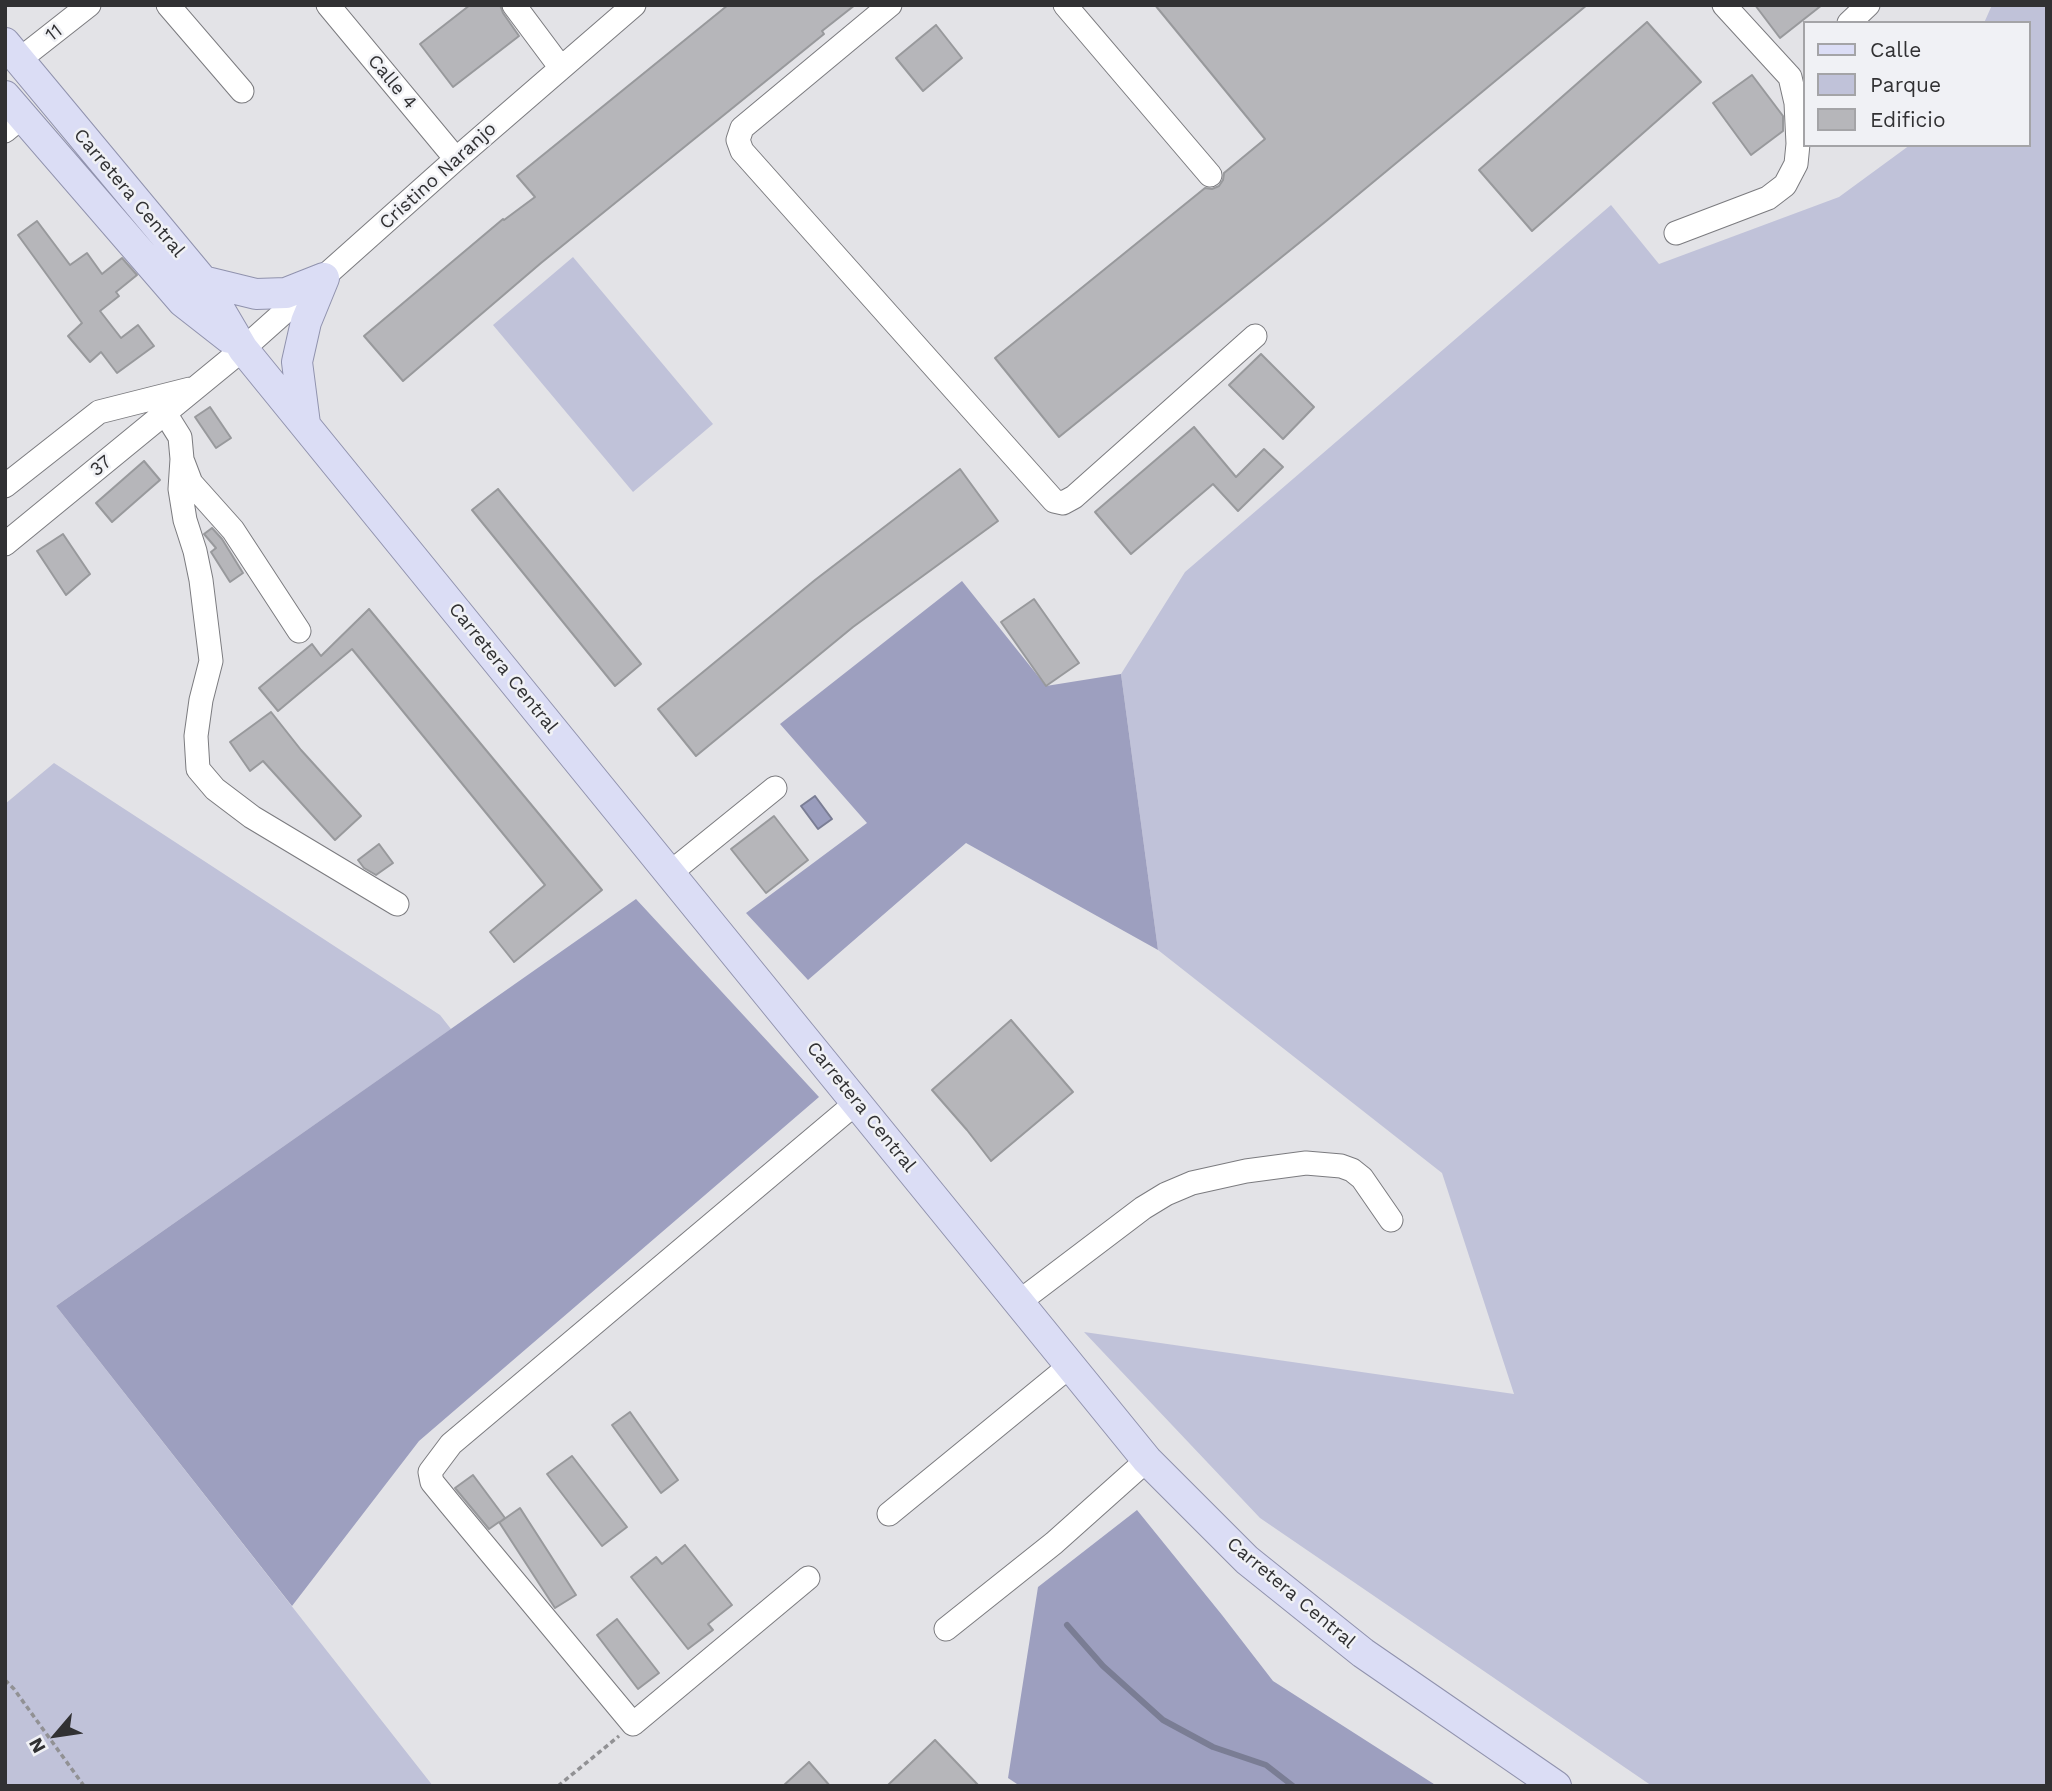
<!DOCTYPE html>
<html>
<head>
<meta charset="utf-8">
<style>
	body { margin:0 }
	#map { position:relative; width:2052px; height:1791px; overflow:hidden; background:#e3e3e7; font-family:"Work Sans",sans-serif }
	canvas { display:block }
	.frame { position:absolute; inset:0; border:7px solid #313133; pointer-events:none }
	.legend { position:absolute; left:1803px; top:21px; width:228px; height:126px; box-sizing:border-box; background:#f0f1f5; border:2px solid #a4a4a7; margin:0; padding:9px 12px; list-style:none; font-size:21px; color:#313133 }
	.legend li { display:flex; align-items:center; gap:14px; height:35px }
	.legend b { width:35px; border:2px solid #a4a4a7 }
	.north { position:absolute; left:21px; top:1700px; width:70px; height:70px; -webkit-text-stroke:5px #f0f1f5; paint-order:stroke; rotate:241deg; font-size:19px; font-weight:700; line-height:28px; text-align:center; color:#313133 }
	.north::after { content:''; display:block; margin:auto; width:24px; height:32px; background:#313133; clip-path:polygon(50% 0,100% 100%,50% 72%,0 100%) }
</style>
</head>
<body>
<div id="map">
<canvas width="2052" height="1791"></canvas>
<div class="frame"></div>
<ul class="legend">
<li><b style="height:9px;background:#dbddf5"></b>Calle</li>
<li><b style="height:19px;background:#c0c2d9"></b>Parque</li>
<li><b style="height:19px;background:#b6b6ba"></b>Edificio</li>
</ul>
<div class="north">N</div>
</div>
<script>
const ctx = document.querySelector('canvas').getContext('2d');
ctx.lineJoin = 'round';
function fillPath(path, color) { ctx.fillStyle = color; ctx.fill(path, 'evenodd'); }
const shape = rows => new Path2D(rows.map(r => 'M' + r).join(''));
function strokePath(path, color, width, dash) { ctx.strokeStyle = color; ctx.lineWidth = width; ctx.lineCap = dash ? 'butt' : 'round'; ctx.setLineDash(dash || []); ctx.stroke(path); }
function write(font, color, halo, rows, align = 'center') {
  ctx.font = font + ' "Work Sans",sans-serif'; ctx.lineWidth = 5; ctx.setLineDash([]); ctx.textBaseline = 'middle'; ctx.strokeStyle = halo; ctx.fillStyle = color; for (const [text, x, y, turn = 0] of rows) {
    ctx.save(); ctx.translate(x, y); ctx.rotate((+turn || 0) * Math.PI / 180); ctx.textAlign = isNaN(turn) ? turn : align; if (halo) ctx.strokeText(text, 0, 0); ctx.fillText(text, 0, 0); ctx.restore();
  }
}
fillPath(shape([
	[1992,5,2047,5,2047,1786,1652,1786,1260,1518,1084,1332,1514,1394,1442,1173,1158,950,1121,674,1185,572,1611,205,1659,264,1839,197,1910,145,2029,145,2029,23,1984,23],
	[573,257,713,424,633,492,493,325],
	[54,763,440,1015,451,1029,56,1306,433,1786,5,1786,5,804]
]), '#c0c2d9');
fillPath(shape([
	[962,581,1046,686,1121,674,1158,950,966,843,808,980,746,913,867,823,780,724],
	[636,899,819,1097,419,1441,292,1606,56,1306],
	[1137,1510,1222,1615,1273,1681,1437,1786,1020,1786,1008,1778,1038,1587]
]), '#9d9fbf');
const water = shape([
	[815,796,832,819,818,829,801,806,815,796]
]);
fillPath(water, '#9a9dbd');
strokePath(water, '#7a7d94', 2);
strokePath(shape([
	[1067,1625,1103,1666,1163,1720,1213,1747,1266,1765,1293,1786]
]), '#7a7d94', 6);
const building = shape([
	[470,5,500,5,503,13,519,36,453,87,420,44,470,5],
	[728,5,855,5,822,31,824,34,541,263,403,381,364,336,503,219,504,220,535,197,517,176,728,5],
	[1155,5,1587,5,1325,222,1059,437,995,358,1205,188,1212,189,1219,186,1223,180,1224,173,1265,139,1155,5],
	[1755,5,1822,5,1780,38,1755,5],
	[1647,22,1701,82,1532,231,1479,170,1647,22],
	[936,25,962,58,923,91,896,58,936,25],
	[1752,75,1783,116,1783,131,1751,155,1713,103,1752,75],
	[37,221,70,265,87,253,102,274,122,258,137,275,116,292,119,296,100,311,121,338,138,325,154,346,117,373,101,352,90,362,68,336,82,323,18,235,37,221],
	[1261,354,1314,407,1283,439,1229,385,1261,354],
	[210,407,231,438,216,448,195,417,210,407],
	[1194,427,1236,477,1264,449,1283,467,1238,511,1213,484,1131,554,1095,512,1194,427],
	[144,461,160,480,112,522,96,503,144,461],
	[960,469,998,521,853,627,696,756,658,709,815,580,960,469],
	[498,489,641,664,615,686,472,510,498,489],
	[212,528,222,539,243,573,230,582,211,552,216,548,204,534,212,528],
	[63,534,90,574,66,595,37,551,63,534],
	[1034,599,1079,663,1046,686,1001,622,1034,599],
	[369,609,602,890,514,962,490,932,545,885,352,649,278,711,259,688,312,644,321,656,369,609],
	[271,712,301,750,361,816,335,840,263,761,250,771,230,742,271,712],
	[774,816,808,860,766,893,731,849,774,816],
	[379,844,393,863,376,875,364,868,358,860,379,844],
	[1011,1020,1073,1092,991,1161,967,1130,932,1090,1011,1020],
	[630,1412,678,1480,661,1493,612,1425,630,1412],
	[572,1456,627,1527,602,1546,547,1474,572,1456],
	[473,1475,505,1518,500,1522,520,1508,576,1595,555,1608,499,1522,489,1529,455,1488,473,1475],
	[685,1545,732,1605,708,1624,713,1630,688,1649,631,1577,656,1557,662,1564,685,1545],
	[617,1619,659,1673,638,1689,597,1635,617,1619],
	[935,1740,979,1786,887,1786,935,1740],
	[809,1762,830,1786,783,1786,809,1762]
]);
fillPath(building, '#b6b6ba');
strokePath(building, '#98999c', 2);
const minor = shape([
	[168,5,242,91],
	[328,5,456,159],
	[514,5,561,68],
	[890,5,742,128,738,140,742,151,1054,501,1063,503,1074,497,1255,336],
	[1065,5,1210,175],
	[1849,23,1868,5],
	[19,60,89,5],
	[5,131,23,116],
	[1676,233,1768,198,1785,185,1796,164,1798,144,1796,103,1790,77,1724,5],
	[165,413,180,437,182,459,180,489,185,520,195,551,201,580,211,661,201,700,196,736,198,769,215,789,252,817,397,904],
	[183,462,191,483,233,530,299,631],
	[5,486,99,412,190,389],
	[5,544,243,349,456,159,634,5],
	[670,873,775,788],
	[1019,1302,1143,1208,1166,1194,1192,1183,1246,1171,1306,1163,1341,1166,1352,1170,1362,1178,1391,1220],
	[889,1514,1071,1365],
	[808,1578,633,1724,450,1504,432,1482,430,1472,451,1444,857,1102],
	[946,1629,1054,1543,1147,1460]
]);
const major = shape([
	[5,43,203,281,243,349,1147,1460,1247,1560,1363,1653,1556,1786],
	[5,96,183,302,229,338],
	[203,281,256,294,286,293,324,278],
	[305,424,297,362,306,322,324,278]
]);
strokePath(minor, '#7b7b7f', 25);
strokePath(major, '#9092ad', 32);
strokePath(shape([
	[5,1680,14,1689,84,1786],
	[558,1786,619,1736]
]), '#919194', 3.5, [5, 3.5]);
strokePath(minor, '#fff', 23);
strokePath(major, '#dbddf5', 30);
write('19px', '#313133', '#f0f1f5', [
	["11",54,33,-38],
	["Calle 4",392,82,50],
	["Cristino Naranjo",438,176,-42],
	["Carretera Central",129,193,50],
	["37",101,466,-39],
	["Carretera Central",503,668,51],
	["Carretera Central",861,1107,51],
	["Carretera Central",1291,1593,40]
]);
</script>
</body>
</html>
